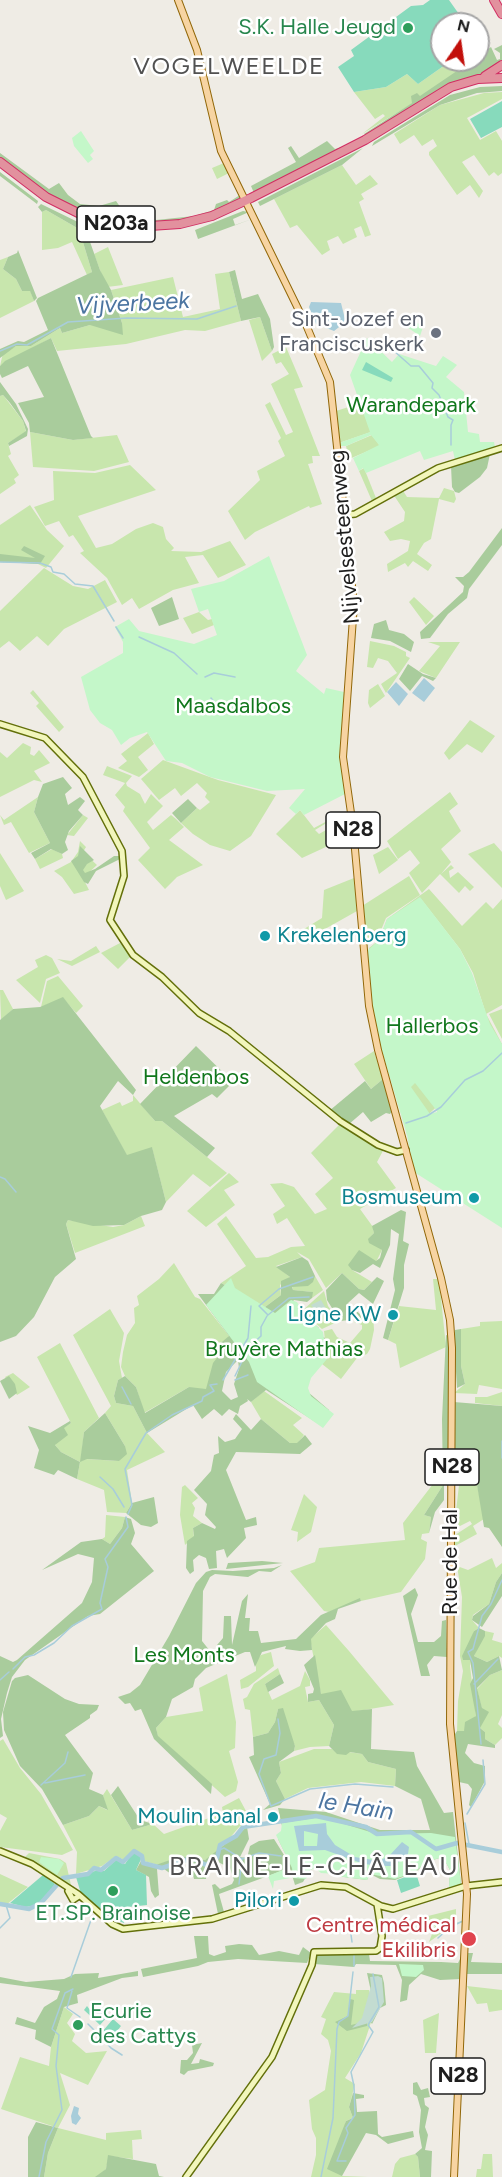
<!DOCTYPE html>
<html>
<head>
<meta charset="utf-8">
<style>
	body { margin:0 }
	#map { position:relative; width:502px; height:2177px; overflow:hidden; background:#efece5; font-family:Figtree,sans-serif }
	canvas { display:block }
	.north { position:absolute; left:430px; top:12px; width:60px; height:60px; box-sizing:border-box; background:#fff; border:2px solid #a5a5a5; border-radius:50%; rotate:13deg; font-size:16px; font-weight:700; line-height:24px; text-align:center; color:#1e1e1e }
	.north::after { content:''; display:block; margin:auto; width:21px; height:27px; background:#c20f0a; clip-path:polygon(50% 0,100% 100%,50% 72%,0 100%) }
</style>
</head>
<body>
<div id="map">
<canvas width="502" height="2177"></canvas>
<div class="north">N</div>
</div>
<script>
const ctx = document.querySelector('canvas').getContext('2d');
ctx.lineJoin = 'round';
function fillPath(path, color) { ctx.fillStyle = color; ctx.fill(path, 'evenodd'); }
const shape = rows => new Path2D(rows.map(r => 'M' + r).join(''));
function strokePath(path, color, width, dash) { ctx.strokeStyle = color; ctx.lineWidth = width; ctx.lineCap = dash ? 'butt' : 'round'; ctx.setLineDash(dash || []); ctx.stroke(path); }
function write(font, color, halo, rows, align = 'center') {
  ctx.font = font + ' Figtree,sans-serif'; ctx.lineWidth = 5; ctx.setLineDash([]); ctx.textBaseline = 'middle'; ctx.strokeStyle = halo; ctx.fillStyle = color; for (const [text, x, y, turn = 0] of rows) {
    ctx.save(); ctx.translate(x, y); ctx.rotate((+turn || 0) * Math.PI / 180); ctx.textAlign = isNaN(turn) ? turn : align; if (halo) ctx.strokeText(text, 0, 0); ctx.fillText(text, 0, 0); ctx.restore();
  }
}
fillPath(shape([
	[452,60,473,60,413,103,362,134,385,116,383,114,375,119,354,92,386,87,407,74,418,84],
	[502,92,502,99,467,118,480,140,496,131,502,141,502,173,498,176,494,172,489,176,474,155,462,162,483,191,479,198,470,185,457,195,429,155,429,152,437,146,433,139,422,146,414,135,400,144,394,134,440,105,484,93],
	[224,163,229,173,217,179,212,168],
	[342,165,356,185,370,175,378,184,361,194,364,199,359,202,371,235,365,237,361,226,354,229,357,237,343,244,338,236,327,241,330,250,322,255,297,225,290,228,274,199],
	[46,210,79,229,92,272,87,275,72,242,58,248,42,250,42,212],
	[108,247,123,285,107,287,100,270,94,254],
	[8,257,3,269,16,279,22,291,30,290,34,301,0,318,0,260],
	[229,272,241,321,205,331,185,330,126,344,57,351,51,338,0,366,3,353,16,346,31,346,60,328,62,333,90,325,122,323,111,290,173,277,183,317,220,309,215,274],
	[260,317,272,351,262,361,249,320],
	[286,347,303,387,294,389,320,456,312,456,313,463,308,464,322,504,310,508,309,506,255,532,245,540,228,511,260,480,257,471,285,456,278,441,281,438,265,405,270,402,286,435,293,432,271,384,289,374,281,362,276,364,272,354],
	[3,395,23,421,26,432,8,443,11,454,8,456,19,475,14,479,16,483,0,494,0,396],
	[361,403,371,432,339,443,336,411],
	[30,432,73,440,117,435,129,462,94,471,33,467],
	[372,435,380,446,349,459,346,446],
	[130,465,156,490,78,516,96,548,112,544,136,529,153,523,163,527,166,539,174,548,171,551,201,552,230,541,246,565,218,578,203,555,185,557,199,583,173,590,139,609,132,598,122,605,107,578,80,553,84,551,73,535,69,537,59,521,45,526,34,507,54,500,53,471,95,473],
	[364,468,376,498,372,501,359,471],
	[444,488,454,491,456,499,454,503,439,499,431,539,424,543,417,554,432,565,428,571,413,561,408,567,405,563,388,572,387,564,408,551,410,541,401,539,390,541,384,532,404,521,405,512,393,494,402,489,407,497,439,498],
	[30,505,47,530,64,546,46,568,38,564,0,560,0,525],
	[44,568,73,586,88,589,105,580,117,602,64,629,48,646,37,636,20,651,9,641,0,648,0,611],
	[414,597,434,616,426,625,409,602],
	[199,612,208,620,212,619,214,625,192,634,183,618],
	[370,641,394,646,406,652,406,656,410,658,386,693,381,684,397,673,388,661,378,658,373,668,367,667],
	[428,642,460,642,436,678,419,671,440,646],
	[378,684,385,696,370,708,368,703,369,690],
	[33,690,64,727,59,732,36,706,39,703,30,693],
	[470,720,495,736,482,753,467,744,449,760,444,753],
	[148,733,154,744,138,757,148,770,139,777,118,768,127,761,121,754],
	[23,743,31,747,30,754,34,756,39,750,50,763,34,771,42,782,34,780,0,797,0,752,7,758],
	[163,760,218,780,276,795,251,836,230,851,210,845,193,834,181,823,197,808,200,810,210,802,205,797,207,793,197,783,181,796,175,788,159,800,141,779],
	[107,766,132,776,126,783,127,786,140,794,145,804,151,794,163,806,147,822,153,830,171,815,176,819,184,827,169,840,203,865,177,877,165,889,138,860,150,848,123,811,125,807,115,795,125,783,103,775],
	[450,792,458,804,449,811,461,831,441,849,451,862,441,874,451,865,454,868,449,871,450,878,458,872,474,887,470,891,465,886,459,893,440,874,422,893,409,873,420,863,410,850,398,859,387,841],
	[38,797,34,812,50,843,29,853,11,822,4,825,0,815,4,820],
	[300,810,314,828,348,810,315,830,319,834,347,818,349,830,325,842,328,846,302,858,276,834],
	[83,815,88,818,74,836,67,835],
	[80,841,86,847,83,852,97,865,83,878,89,890,74,894,62,877,54,871,71,862,78,852],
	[494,843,502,852,502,888,468,854],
	[388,847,398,860,379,874,373,855],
	[52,849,62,854,63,858,40,869,35,859],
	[0,853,24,891,6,900,0,886],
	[409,876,420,895,386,918,379,935,366,947,362,906],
	[354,878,357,911,309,938,304,929,322,918,324,890],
	[429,889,462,926,486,902,493,909,502,899,502,1005,486,1014,502,1044,407,1135,369,948,379,940,387,919],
	[421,899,460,949,473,973,485,1011],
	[120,943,131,956,118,969,101,953],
	[96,946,100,952,72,966,57,959,71,961],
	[46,955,52,958,60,973,46,979,40,1003,16,980,38,967,35,960],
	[58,976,83,1006,76,1013,63,998,41,1007,47,981],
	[0,990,3,990,13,1009,1,1020],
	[502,1009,502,1039,489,1014],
	[374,1051,383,1079,371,1089,354,1064],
	[133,1095,155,1121,162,1121,227,1173,210,1187,193,1174,166,1202,152,1148,127,1156,102,1110,120,1102,122,1106,133,1101],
	[340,1124,384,1149,377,1162,396,1188,360,1209,373,1227,374,1233,369,1239,382,1250,376,1262,352,1270,372,1282,364,1290,359,1289,342,1273,326,1288,309,1259,297,1252,302,1257,276,1266,290,1277,280,1285,281,1295,265,1307,221,1283,246,1266,217,1224,226,1216,256,1258,268,1257,291,1247,305,1246,287,1218,277,1224,273,1214,285,1206,270,1184,282,1183,294,1187,315,1214,327,1209,315,1194,333,1178,311,1153],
	[229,1173,239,1182,224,1190,235,1205,206,1227,187,1211],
	[141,1216,145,1226,75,1253,66,1224,68,1220,113,1227,124,1225],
	[174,1263,195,1297,200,1299,229,1336,220,1354,206,1398,189,1387,144,1413,136,1387,125,1376,121,1367,123,1352,127,1335,135,1323,134,1308,139,1305,137,1296,159,1279],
	[315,1276,323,1290,312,1298,312,1292,293,1290,292,1286],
	[433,1279,439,1279,446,1347,400,1368,396,1344,388,1340,399,1306,436,1310],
	[324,1291,328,1306,339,1321,322,1329,302,1311],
	[110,1309,124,1333,119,1361,122,1378,118,1380,114,1396,116,1403,133,1406,147,1433,165,1452,127,1470,132,1503,126,1513,107,1512,104,1490,77,1479,80,1462,61,1452,55,1445,63,1428,71,1423,37,1357,60,1343,99,1418,84,1432,81,1461,86,1459,119,1461,125,1446,105,1413,111,1406,73,1335],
	[373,1313,374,1330,370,1349,367,1354,357,1358,341,1379,322,1364,327,1359,324,1331,332,1329,337,1337,350,1343,362,1329,362,1325,354,1322],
	[502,1321,502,1389,479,1385,477,1394,454,1393,465,1384,461,1366,461,1329,480,1326,480,1322],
	[13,1373,30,1387,17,1395,5,1377],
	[264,1391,302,1418,293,1425,304,1435,297,1444,290,1443,261,1419,251,1402],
	[502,1392,502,1406,475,1403,475,1397,487,1397],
	[443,1471,443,1485,424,1515,431,1517,429,1533,422,1534,421,1539,427,1542,425,1559,401,1592,361,1601,360,1599,329,1612,324,1611,290,1571,315,1562,319,1548,405,1540,403,1523],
	[476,1479,484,1519,473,1526,477,1534,455,1546,455,1535,472,1524,470,1521,454,1529,459,1485,461,1481],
	[185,1485,198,1498,192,1503,195,1508,193,1516,202,1523,193,1528,194,1537,185,1545,180,1515,182,1487],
	[304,1494,317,1507,311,1532,297,1542,298,1532,291,1530],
	[106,1515,125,1517,122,1528,110,1544,102,1539,105,1537],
	[492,1558,496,1568,502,1563,502,1573,496,1582,489,1604,473,1615,472,1620,479,1628,474,1631,470,1666,476,1716,464,1731,457,1731,458,1701,463,1671,460,1656,462,1597,457,1566,468,1570],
	[326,1625,349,1651,394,1705,352,1712,321,1695,310,1639],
	[485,1631,494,1633,492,1640,502,1643,502,1658,499,1656,487,1662,474,1656],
	[271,1652,274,1666,248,1687,241,1689,240,1680,256,1671,256,1661,261,1655],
	[278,1668,280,1674,265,1684,272,1700,300,1686,305,1671,310,1680,310,1686,305,1687,308,1702,319,1700,334,1725,329,1746,310,1747,294,1751,295,1746,278,1709,275,1722,268,1733,253,1737,250,1710,245,1709,243,1699,247,1697,254,1684],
	[502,1670,502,1715,498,1724,502,1728,502,1738,495,1745,485,1739,485,1732,480,1728,482,1709,477,1689,490,1675],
	[227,1674,236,1722,235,1748,229,1751,238,1782,236,1791,225,1797,158,1737,156,1728,166,1717,203,1711,199,1688],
	[3,1739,20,1768,41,1794,73,1850,62,1855,0,1847,0,1831,7,1818,0,1814,0,1741],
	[314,1749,332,1749,338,1754,349,1752,362,1754,368,1762,396,1769,395,1786,361,1782,308,1788,285,1799,276,1781,281,1773,279,1762],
	[107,1789,132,1830,153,1824,164,1834,223,1813,222,1807,239,1798,253,1824,240,1826,216,1854,205,1860,181,1856,158,1865,144,1861,144,1856,135,1850,124,1860,116,1856,102,1866,76,1874,77,1852,63,1825,89,1816,99,1806,107,1810,103,1795],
	[29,1853,60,1859,66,1863,71,1885,25,1857],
	[0,1874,28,1887,6,1905,0,1904],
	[456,1909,456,1923,462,1921,463,1922,453,1925,429,1942,435,1926,430,1924,428,1916],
	[467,1986,502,1990,502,2010,489,2012,487,2003,477,2004],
	[356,1990,369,1990,375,2010,361,2053,345,2078,355,2084,349,2107,353,2118,346,2121,344,2129,342,2176,368,2177,311,2177,316,2155,316,2138,312,2129,309,2100,325,2090,331,2051,328,2040,321,2034,326,2019,321,2017,334,1992,356,1994],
	[64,2007,73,2014,67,2023,75,2034,72,2041,86,2053,107,2051,88,2085,60,2073,70,2105,58,2128,106,2140,106,2133,141,2130,142,2139,132,2140,133,2159,109,2156,106,2169,98,2177,44,2177,48,2153,58,2128,1,2109,20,2057,49,2066,51,2047],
	[439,2013,436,2053,425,2053,423,2020],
	[415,2154,418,2157,420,2177,392,2177,395,2164,400,2158],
	[483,2154,492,2154,493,2177,476,2177,477,2169,481,2169]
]), '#c8e6ad');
fillPath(shape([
	[502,45,502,62,482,75,439,89,366,136,364,134,412,103,411,96,417,93,420,96,473,60,478,60,478,56,491,47,497,60,500,59,500,53,494,49],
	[502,86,502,91,477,93,440,105,372,146,374,142,450,95,480,87],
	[327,141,335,149,349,145,254,193,251,186,296,162,288,148,291,146,299,158],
	[363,148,342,165,260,206,258,202],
	[0,153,49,189,59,183,68,195,80,204,99,206,116,201,123,211,143,211,156,220,194,216,214,210,216,204,227,200,229,202,240,195,240,198,210,214,192,219,140,225,109,221,70,207,38,188,0,158],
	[0,172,38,201,37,204,0,176],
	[41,204,84,225,100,270,111,290,122,323,123,335,90,325,62,333,60,328,31,346,16,346,0,358,0,349,18,341,24,342,48,330,36,301,38,298,92,272,79,229,46,210,42,212,38,207],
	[243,211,249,212,233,219,235,225,252,219,198,239,195,230],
	[18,250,37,298,34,301,30,291,22,291,16,279,3,269,8,257,17,253],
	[235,270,242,299,258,294,270,319,274,347,272,351,260,317,241,321,229,272],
	[51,338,91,436,93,438,73,440,30,432,29,423,18,403,44,397,28,366,2,378,0,374,0,366,5,361],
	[0,382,16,404,28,429,27,436,9,446,8,443,26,431,23,421,10,403,3,395,0,396],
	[490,454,487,468,480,477,459,493,455,492,452,487,451,466],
	[502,528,502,545,469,589,467,598,448,614,430,638,421,639,420,632,463,592,464,586,455,577,463,577,469,572],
	[24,546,45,556,40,564,0,562,0,554,35,558,21,550],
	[172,597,179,619,159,626,151,608],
	[386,620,389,630,404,634,414,642,411,652,390,641,371,638,374,624],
	[408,664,423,674,436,678,433,681,422,676,410,691,399,679],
	[63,777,72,788,65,794,68,805,80,797,85,801,78,810,83,815,69,831,65,842,68,850,62,854,51,849,35,859,31,853,50,843,34,812,38,797,43,784],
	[188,799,197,808,181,823,172,813],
	[80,846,94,860,87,864,83,870,85,873,95,869,114,856,119,856,120,859,96,871,88,884,84,882,71,861,78,856],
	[63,997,136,1090,133,1095,118,1081,100,1106,127,1155,152,1147,166,1202,162,1210,141,1216,124,1225,93,1226,68,1220,66,1224,76,1259,55,1277,34,1317,16,1336,0,1342,0,1020,13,1009,40,1007],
	[196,1046,233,1082,217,1098,212,1094,174,1116,215,1148,207,1157,162,1121,155,1121,140,1104],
	[383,1079,392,1111,390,1114,386,1113,371,1122,363,1112,348,1125,329,1111,365,1081,371,1089],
	[401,1210,406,1212,403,1241,409,1244,404,1265,404,1288,388,1340,383,1338,395,1290,393,1279,399,1234,391,1229,390,1245,380,1268,373,1264,360,1273,352,1270,348,1265,359,1250,376,1261,380,1258,382,1250,369,1243,368,1239,374,1233,372,1226],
	[302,1257,308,1261,315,1276,313,1282,308,1286,292,1287,293,1290,313,1292,312,1298,307,1302,294,1300,284,1312,304,1315,319,1328,316,1329,321,1339,324,1337,330,1347,327,1359,320,1366,314,1359,308,1385,308,1392,329,1410,317,1423,266,1390,251,1402,247,1399,248,1401,240,1406,238,1414,229,1409,222,1416,214,1409,202,1419,193,1405,147,1433,133,1406,116,1403,114,1396,118,1380,125,1376,136,1387,145,1413,189,1387,206,1389,213,1363,220,1354,216,1347,229,1336,198,1294,214,1294,221,1283,265,1307,281,1295,281,1281,290,1277,276,1267],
	[238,1360,239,1369,234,1384,238,1397,231,1400,222,1391,226,1372],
	[342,1273,359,1289,364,1290,377,1277,384,1281,373,1304,359,1293,348,1303,362,1316,360,1319,340,1321,327,1300,326,1290],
	[461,1329,461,1366,465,1384,457,1388,454,1340,455,1330],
	[446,1335,449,1336,451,1474,444,1483,444,1500,435,1512,429,1533,431,1517,424,1515,443,1485,442,1419],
	[9,1376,15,1384,17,1393,9,1399,0,1381],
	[454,1402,502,1406,502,1547,489,1528,484,1527,476,1479,454,1482],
	[105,1413,125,1446,127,1454,119,1461,87,1459,80,1462,77,1479,58,1470,54,1475,34,1468,39,1450,28,1426,50,1433,70,1421,71,1423,64,1428,68,1435,55,1445,61,1452,80,1462,84,1432],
	[236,1414,251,1430,261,1419,290,1443,297,1443,305,1435,312,1444,300,1454,236,1452,226,1470,246,1520,256,1517,257,1525,244,1528,246,1538,227,1558,224,1549,216,1551,217,1568,209,1569,206,1558,199,1555,193,1560,194,1571,190,1574,186,1568,187,1541,194,1536,193,1528,202,1523,215,1529,216,1527,205,1515,207,1504,194,1490,211,1471,214,1455,219,1453,218,1436,225,1442,235,1439,242,1429,233,1419],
	[154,1497,158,1523,151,1527,141,1525,126,1513,132,1503],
	[125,1517,131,1519,135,1533,131,1544,154,1571,100,1614,88,1616,25,1660,12,1677,7,1693,1,1719,3,1736,0,1738,0,1656,13,1662,17,1660,82,1603,92,1582,94,1558,78,1554,42,1570,81,1542,102,1539,110,1544,122,1528],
	[262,1561,283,1563,226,1569,228,1563],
	[282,1565,271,1572,259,1571,248,1577,215,1574,210,1577,203,1591,202,1641,210,1651,216,1652,217,1645,223,1638,224,1616,231,1616,232,1645,242,1601,248,1594,245,1618,250,1618,249,1631,258,1631,261,1643,296,1639,321,1615,360,1598,361,1601,338,1609,335,1619,326,1623,311,1639,312,1650,300,1651,285,1649,286,1646,262,1652,255,1667,250,1652,245,1652,206,1668,195,1679,193,1687,172,1699,166,1717,156,1728,158,1736,212,1784,211,1794,154,1739,141,1709,135,1711,130,1703,125,1704,118,1697,130,1693,140,1685,169,1636,196,1583,206,1572,212,1570,233,1571,274,1568],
	[502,1573,502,1596,482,1627,472,1620,473,1616,489,1604,496,1582],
	[415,1588,418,1595,411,1614,418,1642,434,1642,441,1636,442,1621,446,1620,447,1657,434,1656,427,1665,430,1676,421,1676,403,1596],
	[479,1628,485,1631,485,1636,474,1656,487,1662,499,1656,502,1670,490,1675,477,1688,482,1708,489,1712,480,1728,485,1732,485,1739,495,1745,495,1748,468,1744,465,1753,474,1763,485,1766,485,1781,471,1807,469,1805,472,1789,468,1784,459,1782,453,1737,457,1731,464,1731,465,1722,476,1716,470,1684,473,1678,470,1660,463,1660,462,1656,474,1631],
	[315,1655,321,1694,341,1690,352,1711,372,1709,371,1749,414,1752,417,1766,444,1813,453,1812,461,1884,449,1888,450,1870,443,1857,426,1862,416,1872,395,1880,380,1879,370,1874,367,1880,336,1876,337,1869,315,1868,310,1870,303,1882,295,1885,286,1855,278,1839,284,1835,278,1808,326,1812,380,1830,430,1830,421,1799,395,1786,396,1769,368,1762,362,1754,350,1752,346,1755,337,1754,329,1746,334,1725,319,1700,308,1702,308,1694,313,1693,314,1689,304,1665],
	[280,1674,284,1683,268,1692,265,1684],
	[28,1675,65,1699,79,1704,99,1705,97,1710,90,1715,90,1718,65,1735,93,1773,89,1789,103,1795,108,1810,99,1806,89,1816,63,1825,42,1789,20,1766,4,1730,3,1712,12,1681,15,1678],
	[283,1708,295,1746,294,1751,279,1762,281,1773,276,1781,285,1799,280,1805,263,1810,270,1804,249,1757,254,1755,253,1737,268,1733,275,1722,278,1709],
	[118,1786,140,1820,153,1824,132,1830,111,1795],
	[247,1827,249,1839,240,1857,247,1858,250,1846,259,1841,274,1839,284,1855,287,1869,219,1894,224,1912,218,1914,212,1885,215,1884,220,1889,232,1884,234,1880,230,1868,218,1862,207,1870,206,1879,194,1879,190,1863,184,1862,173,1868,171,1874,164,1869,157,1869,159,1895,155,1898,151,1891,149,1877,136,1870,141,1861,153,1866,181,1856,205,1860],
	[194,1936,208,1936,209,1954,214,1956,226,1952,225,1946,239,1944,252,1945,259,1955,279,1951,299,1955,303,1947,311,1953,307,1963,238,1959,208,1962,198,1966,143,1977,141,1969,197,1958],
	[468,1944,468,1953,473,1953,471,1962,502,1963,502,1974,466,1974],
	[354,1953,369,1954,370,1961,441,1962,458,1963,462,1955,461,1979,440,1980,421,1974,409,1985,407,2000,400,2002,402,1980,396,1965,356,1964,354,1967,314,1964,315,1955],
	[138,1971,138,1976,122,1978,77,1995,78,2003,64,2007,51,2047,35,2039,36,2030,15,2024,17,2017,35,2023,44,2007,57,1999,60,1991,0,1983,0,1977,26,1982,64,1979,75,1974,99,1973,98,1978],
	[367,1973,382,1975,384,1983,386,2005,380,2008,372,2024,370,2021,375,2010],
	[350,1999,354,2000,351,2025,367,2021,367,2026,347,2031,335,2022,348,2016],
	[202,2043,191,2064,199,2063,200,2059,214,2063,213,2066,188,2071,184,2075,180,2073,181,2060,187,2060,193,2053,192,2045],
	[417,2082,421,2090,428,2088,430,2097,424,2098,425,2105,429,2108,425,2127,428,2135,425,2150,432,2151,431,2177,420,2177,418,2157,415,2154,422,2148,419,2132,421,2110,417,2096,413,2094,413,2083],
	[353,2093,364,2095,364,2098,356,2099,357,2112,377,2111,378,2134,382,2137,413,2131,414,2137,388,2144,376,2135,366,2133,342,2176,327,2169,346,2121,353,2118,349,2107],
	[36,2122,58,2128,48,2153,44,2177,28,2177,28,2137],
	[108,2155,156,2164,159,2176,164,2177,95,2177,106,2169]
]), '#a9cc9c');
fillPath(shape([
	[321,1300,328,1312,325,1316,319,1315,311,1305],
	[378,1976,382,1978,384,2002,372,2022,352,2028,362,2018,371,1986,370,1977]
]), '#c3dcd1');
fillPath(shape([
	[81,131,94,151,90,155,93,159,88,163,74,146,72,138],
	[405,322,424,324,420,336,404,325],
	[367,338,392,362,399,354,436,366,443,356,457,365,446,377,464,392,468,432,479,434,480,442,494,442,495,447,455,460,453,451,424,460,420,451,366,473,363,468,359,471,353,458,379,445,371,435,346,446,341,446,339,443,370,432,350,375],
	[269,556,307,655,296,671,324,694,326,688,344,692,340,750,345,794,304,815,300,810,296,814,289,808,305,789,267,791,210,777,182,763,166,761,147,732,130,738,121,745,112,730,100,723,90,710,81,677,123,653,123,642,115,627,129,619,139,631,194,644,217,635,208,609,199,612,191,589,224,581],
	[420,897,460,949,472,973,490,1024,502,1044,502,1228,414,1172,407,1135,375,1028,367,951,379,940,387,919],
	[415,1083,437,1111,437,1112,430,1114,411,1087],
	[231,1278,235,1288,275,1313,291,1300,297,1302,304,1314,323,1332,327,1359,311,1378,308,1388,311,1396,334,1414,323,1428,257,1382,249,1362,206,1305],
	[321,1817,377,1834,431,1833,455,1837,461,1884,449,1888,450,1870,443,1857,426,1862,415,1872,395,1879,370,1874,367,1880,336,1876,336,1874,321,1873,315,1868,310,1870,306,1879,293,1878,292,1868,276,1835,281,1831,282,1823],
	[41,1857,59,1859,64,1863,57,1875,39,1862],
	[285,1869,290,1878,274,1881,273,1889,268,1876],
	[399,1964,423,1965,424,1970,416,1977,402,1976]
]), '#c4f7c9');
fillPath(shape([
	[430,0,449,0,466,24,442,24,442,60,452,60,418,84,407,74,386,87,354,92,338,67,354,56,351,50,411,6,423,5],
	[502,101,502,127,481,138,470,119],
	[366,362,393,378,391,382,362,370],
	[133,1852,142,1857,136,1870,146,1875,147,1905,128,1907,124,1923,111,1918,82,1897,76,1877,95,1871,104,1871,116,1860,125,1864],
	[416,1873,420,1886,401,1893,397,1880],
	[43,1875,55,1884,42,1901,34,1906,25,1907,10,1903],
	[94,2005,108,2016,100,2025,84,2010,87,2006,90,2010],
	[113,2019,121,2026,110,2040,102,2032]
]), '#87dabc');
fillPath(shape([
	[311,302,341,303,345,319,343,324,334,331,316,324,309,307],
	[424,678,435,688,424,702,412,693],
	[396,682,408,694,399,706,387,692],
	[326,1823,327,1834,335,1845,355,1857,379,1861,389,1856,402,1842,409,1847,408,1854,394,1866,382,1866,364,1864,325,1850,299,1851,294,1826],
	[304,1831,318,1834,317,1846,304,1846],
	[74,2106,79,2108,78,2114,81,2118,76,2125,72,2123,71,2116]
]), '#a8cdda');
strokePath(shape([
	[0,351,17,344,27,345,68,322,127,318,197,319,236,306],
	[394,351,411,366,419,366,433,383,432,388,439,395,448,417,453,420,451,425,451,445],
	[0,562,40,563,51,567,53,572,64,574,75,584,93,586,114,621],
	[116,627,123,638],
	[139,637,174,653,197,674],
	[205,677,214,673,235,677],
	[211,698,223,713],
	[406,1123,427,1116,441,1107,465,1080,483,1071,502,1053],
	[0,1177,5,1179,16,1192],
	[309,1297,289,1298,268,1315,259,1306,279,1289,313,1277],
	[235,1376,249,1347,261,1336,261,1327,267,1316],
	[223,1380,248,1338,251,1306],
	[235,1380,248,1375],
	[122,1387,131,1404],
	[502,1441,502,1458],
	[100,1477,113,1489,124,1507],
	[128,1514,132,1505,125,1469,146,1433,172,1415,202,1401,203,1397,214,1391,210,1385,217,1384],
	[13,1669,25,1657,34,1655,54,1643,72,1626,102,1609,100,1603,108,1567,105,1559,128,1527,126,1517],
	[0,1680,9,1672],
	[474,1684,498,1659],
	[278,1719,280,1733,276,1755,264,1759,259,1774,271,1806,310,1789,355,1784,393,1787],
	[481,1744,473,1663,468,1652,473,1649,482,1616,491,1604,502,1580],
	[45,1783,85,1775],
	[41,1785,65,1763,68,1752],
	[467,1814,485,1784,483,1760],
	[465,1823,469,1844],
	[219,1850,224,1848,242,1859,259,1853,281,1856],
	[239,1884,242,1859],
	[349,1920,352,1942],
	[0,1928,10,1918,6,1905],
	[438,1938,450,1927,463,1921],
	[354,1966,354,1955],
	[71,1977,91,1920],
	[72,1991,67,2008,80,2017],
	[88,2024,96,2032],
	[98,2034,111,2048,122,2055],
	[346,2161,337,2161,348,2133,346,2128,355,2115,354,2086,351,2072,373,2032,368,2025,379,2007,373,1974],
	[39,2177,46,2142,62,2110,56,2066,59,2035,52,2029,65,1993,73,1989],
	[321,2177,333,2118,337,2029,339,2022,348,2016,353,1972]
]), '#a8cdda', 1.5);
strokePath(shape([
	[0,1904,29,1909,41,1903,63,1878,88,1874,94,1868,101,1870,116,1858,123,1862,134,1851,142,1856,143,1863,162,1868,192,1858,206,1865,217,1858,220,1845,236,1836,243,1827,316,1816,366,1827,377,1834,411,1832,436,1849,457,1843,502,1852]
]), '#a8cdda', 4.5);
const secondary = shape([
	[345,515,355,514,438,468,502,448],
	[0,724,45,738,83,777,122,851,124,876,110,920,133,955,162,977,199,1013,229,1031,340,1121,378,1145,397,1152,406,1150],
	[0,1851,32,1864,78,1894,112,1924,123,1929,212,1919,321,1885,346,1887,381,1906,393,1909,466,1886,502,1882],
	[68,1891,73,1900,79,1896],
	[186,2177,272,2057,312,1965,314,1952,376,1951,380,1948,382,1936,377,1904]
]);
const primary = shape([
	[178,0,197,50,221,151,307,327,330,382,354,604,343,757,353,827,369,1006,378,1050,441,1278,450,1320,452,1348,450,1724,467,1894,454,2177]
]);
const highway = shape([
	[494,0,502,14],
	[485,76,502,65],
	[0,162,46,197,84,216,135,227,180,224,212,216,251,198,365,140,451,87,478,79,502,78]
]);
strokePath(secondary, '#63700a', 8);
strokePath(primary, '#916708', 8);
strokePath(highway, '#d12d62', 10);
strokePath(secondary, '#f2f6bc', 5);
strokePath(primary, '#f7d4a2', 6);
strokePath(highway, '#e2919e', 8);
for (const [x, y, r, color] of [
	[408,28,6,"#2e9e5b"],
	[436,333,6,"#6b7280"],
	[265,936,6,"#0f9aa8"],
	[474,1198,6,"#0f9aa8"],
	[393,1315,6,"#0f9aa8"],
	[273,1817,6,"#0f9aa8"],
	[113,1891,6,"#2e9e5b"],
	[294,1901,6,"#0f9aa8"],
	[469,1939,8,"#e0444e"],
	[78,2025,6,"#2e9e5b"]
]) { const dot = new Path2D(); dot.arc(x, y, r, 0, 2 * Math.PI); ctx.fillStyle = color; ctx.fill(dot); strokePath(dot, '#fff', 2); }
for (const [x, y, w] of [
	[116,224,78],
	[353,830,54],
	[452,1467,54],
	[458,2076,54]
]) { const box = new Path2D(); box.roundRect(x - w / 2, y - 18, w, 36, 4.5); ctx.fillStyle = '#fff'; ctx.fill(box); strokePath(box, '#1e1e1e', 1.5); }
write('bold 21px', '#1e1e1e', null, [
	["N203a",116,224],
	["N28",353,830],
	["N28",452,1467],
	["N28",458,2076]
]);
write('22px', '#27864d', '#fff', [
	["S.K. Halle Jeugd",396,28],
	["ET.SP. Brainoise",113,1914,"center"],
	["Ecurie",90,2012,"left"],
	["des Cattys",90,2037,"left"]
], 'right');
write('22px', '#5b616d', '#fff', [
	["Sint-Jozef en",424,320],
	["Franciscuskerk",424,345]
], 'right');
write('22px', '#11771c', '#fff', [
	["Warandepark",411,406],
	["Maasdalbos",233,707],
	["Hallerbos",432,1027],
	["Heldenbos",196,1078],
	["Bruyère Mathias",284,1350],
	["Les Monts",184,1656]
]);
write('22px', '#1e1e1e', '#fff', [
	["Nijvelsesteenweg",345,537,-95],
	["Rue de Hal",451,1562,-90]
]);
write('22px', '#0d838f', '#fff', [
	["Krekelenberg",277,936,"left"],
	["Bosmuseum",462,1198],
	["Ligne KW",381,1315],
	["Moulin banal",261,1817],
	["Pilori",282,1901]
], 'right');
write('22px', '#be3a42', '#fff', [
	["Centre médical",456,1926],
	["Ekilibris",456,1951]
], 'right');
ctx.letterSpacing = '1.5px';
write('24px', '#515151', '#fff', [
	["VOGELWEELDE",229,67]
]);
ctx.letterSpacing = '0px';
write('italic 24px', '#4c75a1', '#fff', [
	["Vijverbeek",133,304,-3],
	["le Hain",356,1807,9]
]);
ctx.letterSpacing = '1.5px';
write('26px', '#515151', '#fff', [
	["BRAINE-LE-CHÂTEAU",314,1867]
]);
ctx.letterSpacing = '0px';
</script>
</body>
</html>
